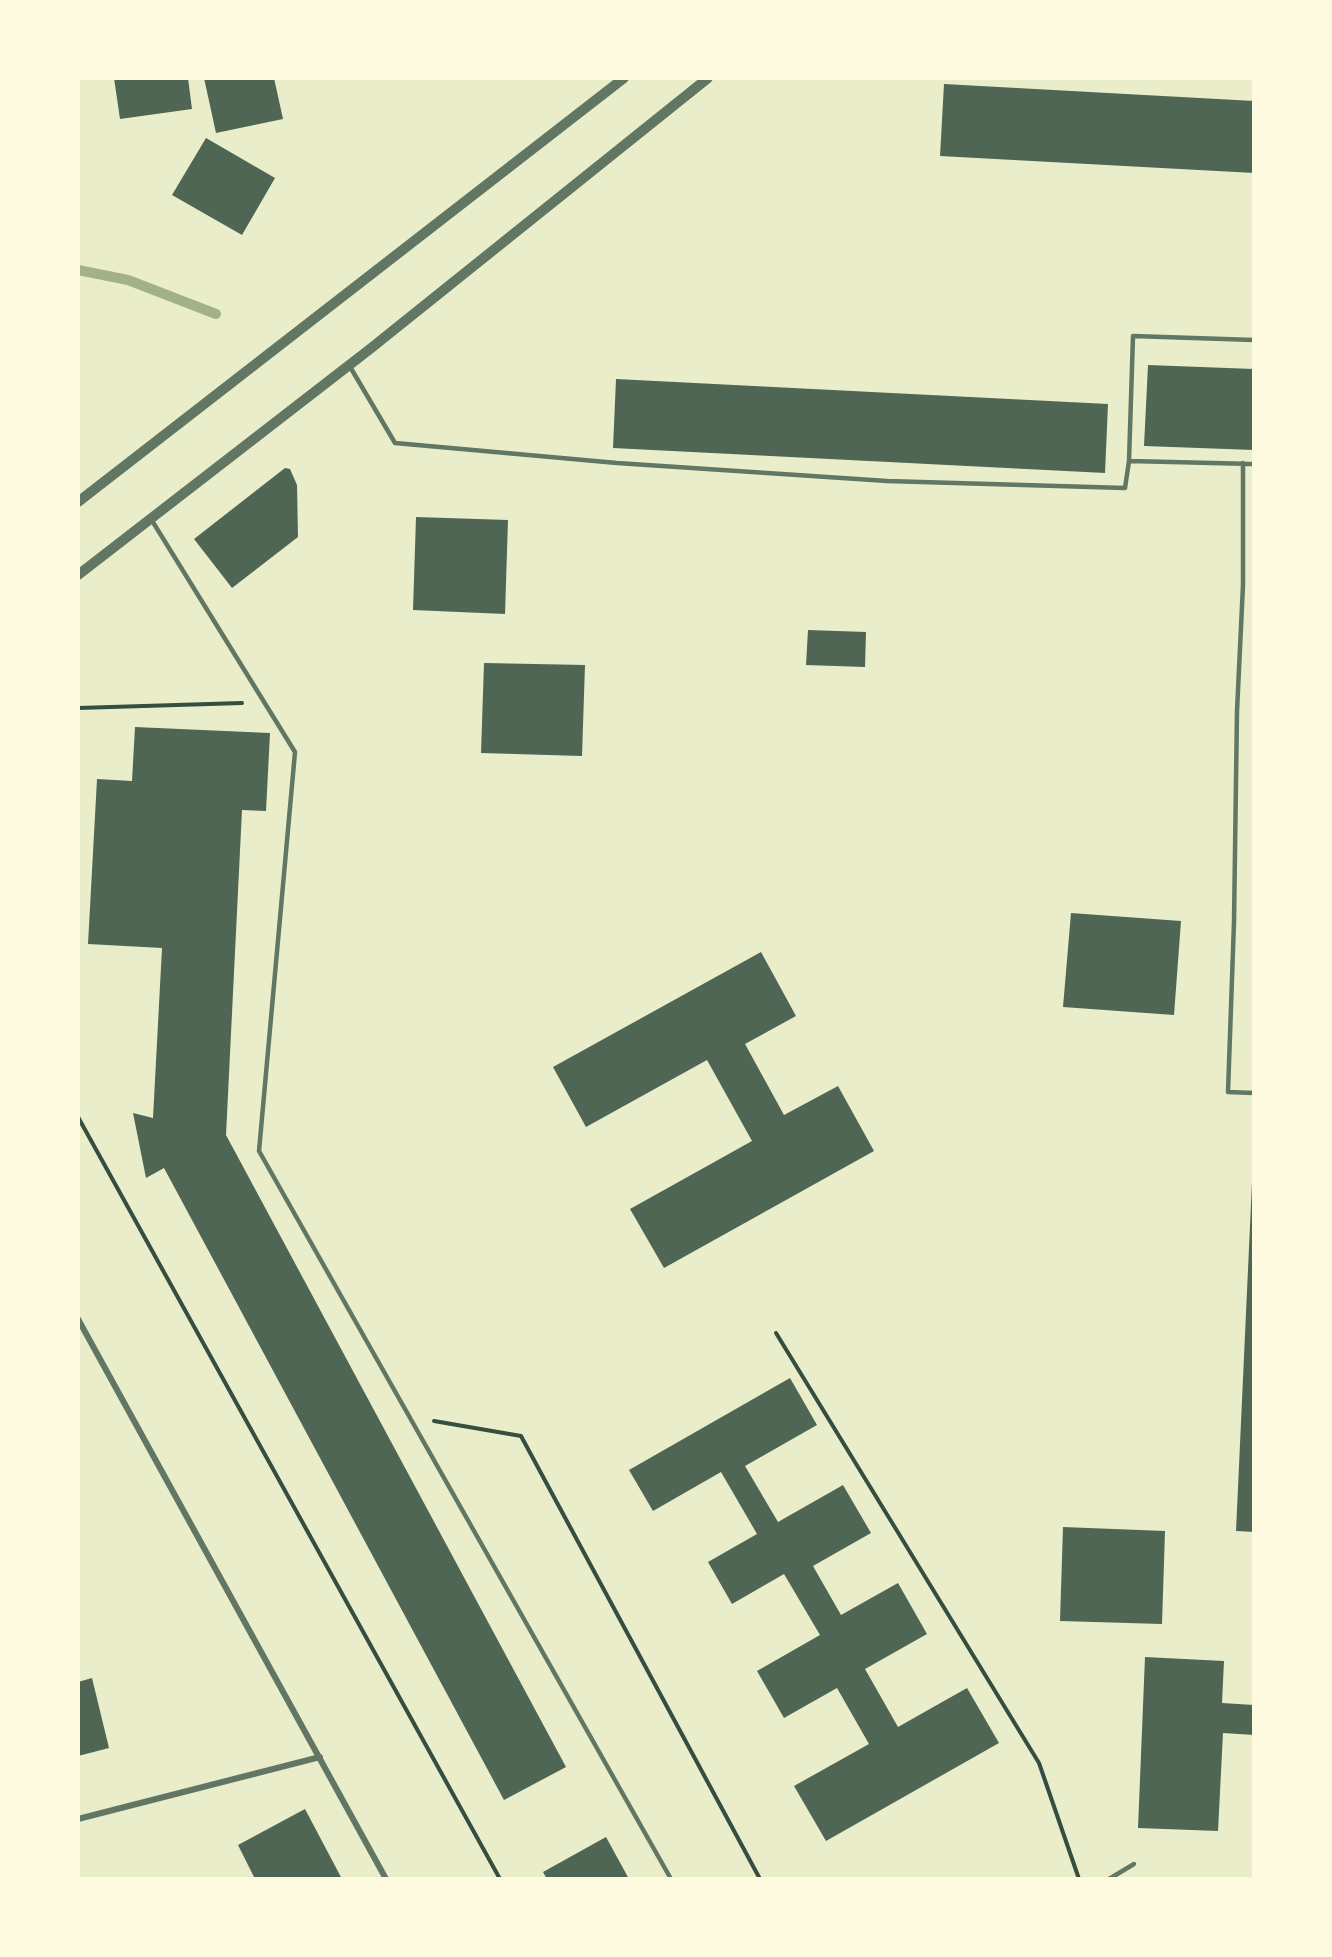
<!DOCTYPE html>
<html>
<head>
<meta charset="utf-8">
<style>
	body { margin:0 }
	#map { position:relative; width:1332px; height:1957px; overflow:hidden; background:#e9edc9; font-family:"Noto Serif",serif }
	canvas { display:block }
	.frame { position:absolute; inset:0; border:80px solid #fefae0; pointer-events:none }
</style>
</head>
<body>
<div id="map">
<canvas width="1332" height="1957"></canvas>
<div class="frame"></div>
</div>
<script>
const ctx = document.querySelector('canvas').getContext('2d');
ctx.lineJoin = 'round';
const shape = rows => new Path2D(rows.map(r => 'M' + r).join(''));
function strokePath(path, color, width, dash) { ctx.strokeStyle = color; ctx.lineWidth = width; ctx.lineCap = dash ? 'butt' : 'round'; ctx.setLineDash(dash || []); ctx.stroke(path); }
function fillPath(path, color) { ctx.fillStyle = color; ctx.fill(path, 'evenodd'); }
strokePath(shape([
	[78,270,128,280,216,314]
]), '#a3b18a', 10);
fillPath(shape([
	[114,78,188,78,192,109,120,119],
	[204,78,274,78,283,119,216,133],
	[944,84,1254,101,1254,173,940,156],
	[206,138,275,178,242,235,172,195],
	[1148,365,1254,369,1254,450,1144,446],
	[616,379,1108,404,1105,473,613,448],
	[285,468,290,469,297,485,298,537,232,588,194,539],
	[416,517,508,520,505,614,413,610],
	[808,630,866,632,865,667,806,665],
	[484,663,585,665,582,756,481,753],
	[135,727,270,733,266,811,242,810,226,1135,566,1767,504,1800,164,1168,146,1178,133,1113,153,1118,162,948,88,944,97,779,132,781],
	[1071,913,1181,921,1174,1015,1063,1007],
	[761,952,796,1016,745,1044,784,1115,838,1086,874,1151,664,1268,630,1209,752,1141,707,1060,586,1127,553,1067],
	[1252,1182,1254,1182,1254,1532,1236,1531],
	[790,1378,817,1425,745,1466,778,1522,843,1485,871,1533,813,1566,841,1615,898,1583,927,1634,865,1669,898,1727,967,1688,999,1743,826,1841,794,1786,869,1744,837,1688,784,1718,757,1671,820,1635,784,1574,732,1604,708,1562,757,1534,721,1472,653,1511,629,1470],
	[1063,1527,1165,1531,1162,1624,1060,1621],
	[1145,1657,1224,1661,1222,1703,1254,1705,1254,1735,1223,1733,1218,1831,1138,1828],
	[92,1678,109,1748,78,1756,78,1682],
	[305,1809,342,1879,255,1879,238,1845],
	[606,1837,629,1879,547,1879,543,1872]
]), '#4f6655');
strokePath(shape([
	[78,708,242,703],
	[78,1117,500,1879],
	[776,1333,1039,1763,1079,1879],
	[434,1421,521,1436,760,1879]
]), '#344e41', 4);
strokePath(shape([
	[349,365,395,443,617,463,887,481,1125,488,1129,461,1254,464],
	[1129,461,1133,336,1254,340],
	[1243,463,1243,585,1237,711,1234,922,1228,1092,1254,1093],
	[151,519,295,752,259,1151,671,1879],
	[1109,1879,1134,1864]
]), '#617663', 4.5);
strokePath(shape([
	[78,1319,386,1879],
	[78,1819,320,1757]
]), '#617663', 6);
strokePath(shape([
	[78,502,624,78],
	[78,575,370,349,708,78]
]), '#617663', 10);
</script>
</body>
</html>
